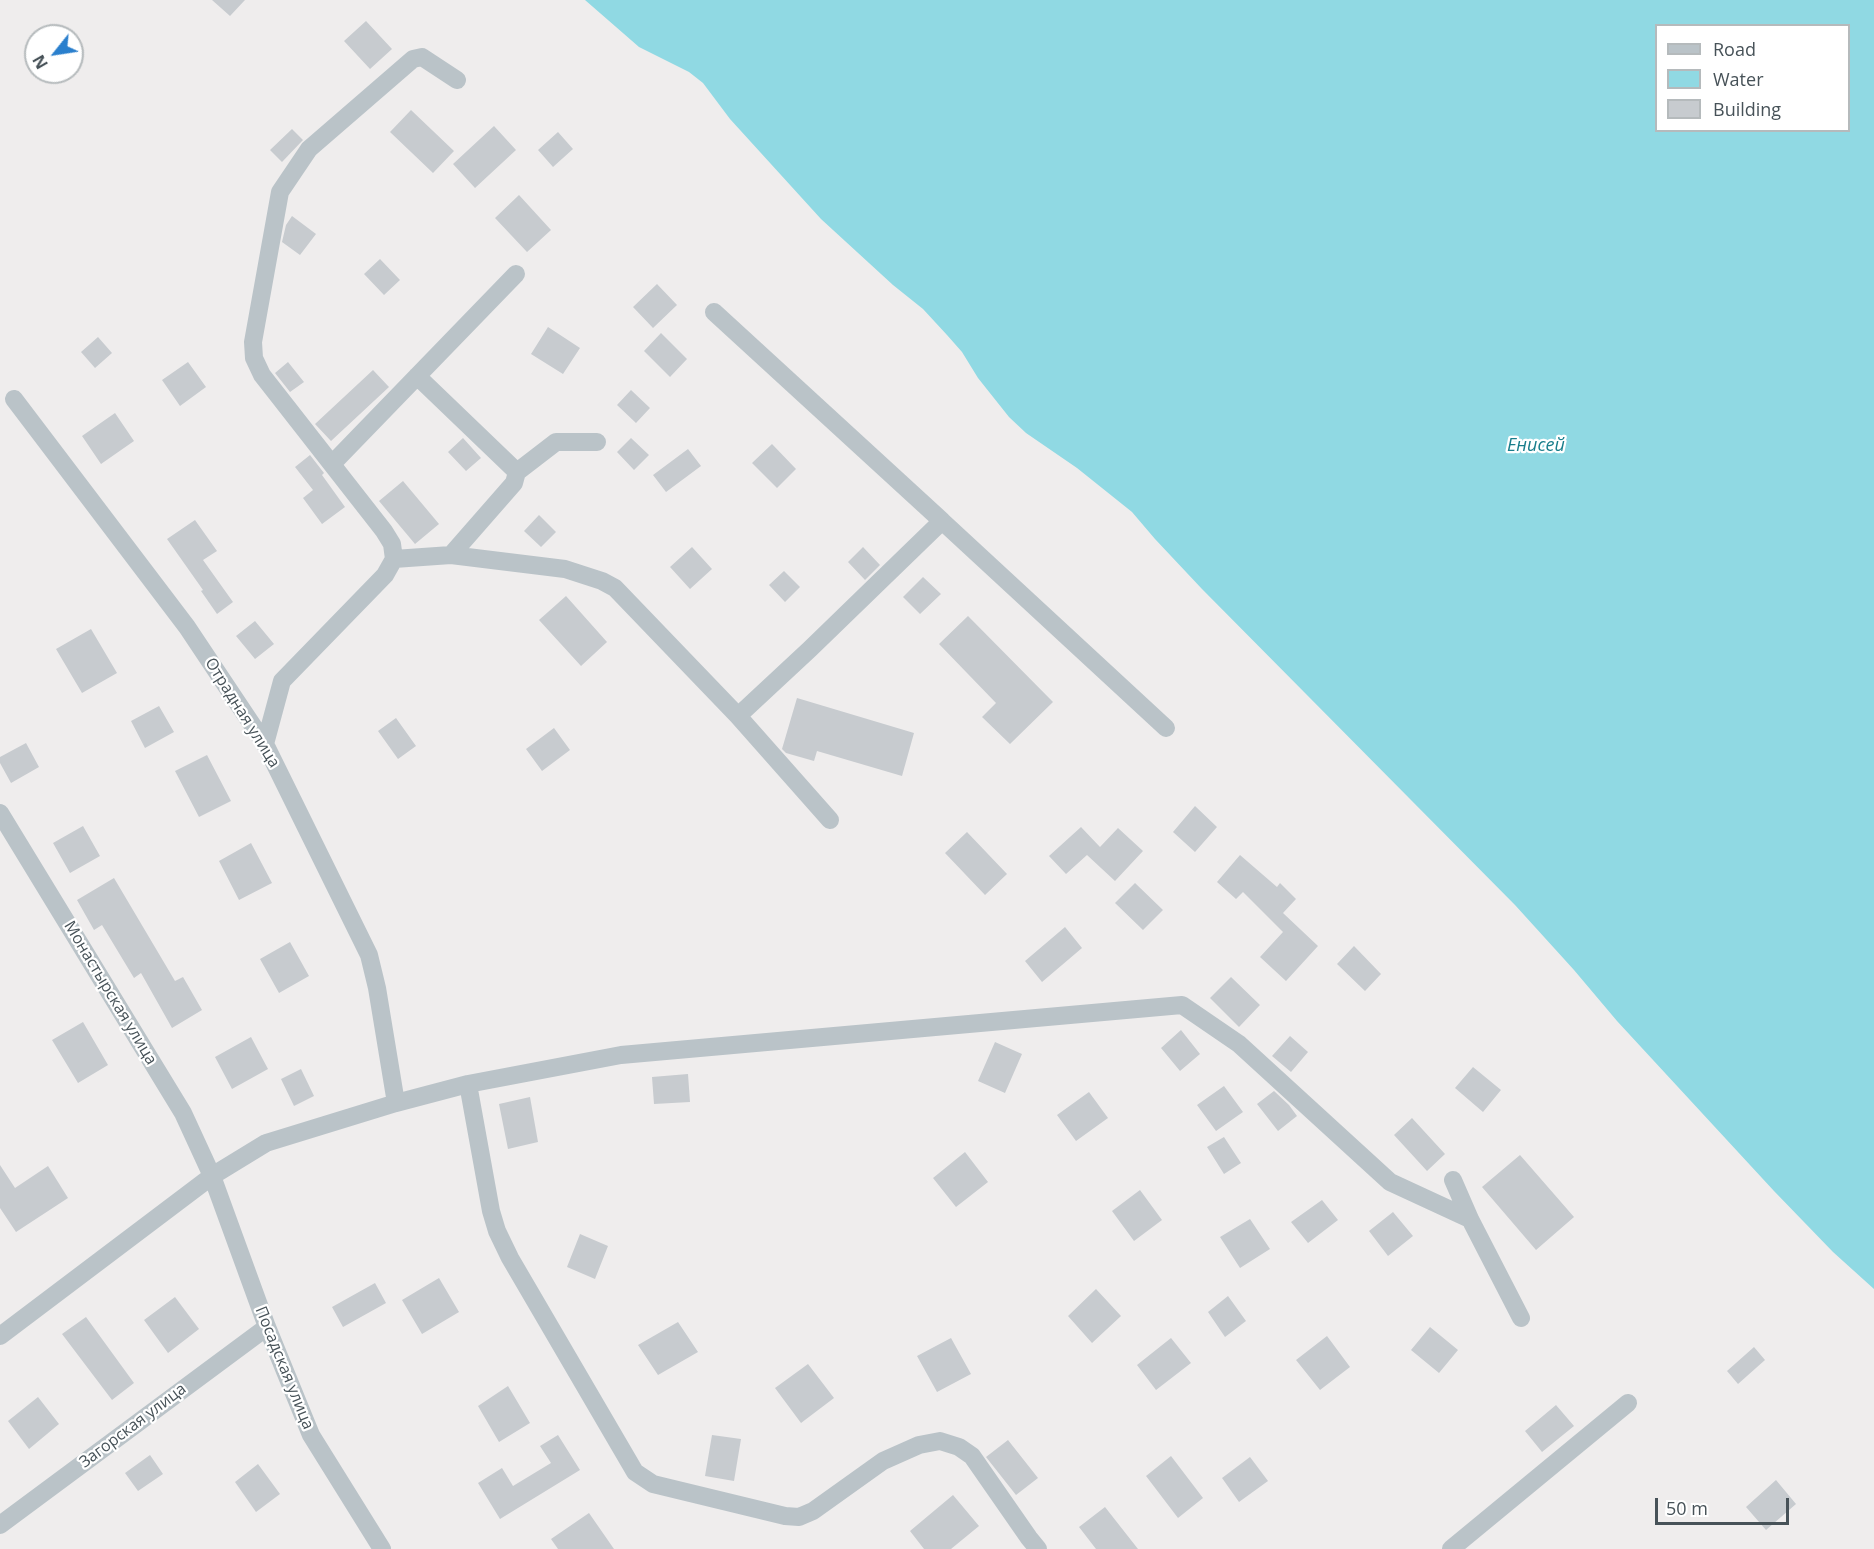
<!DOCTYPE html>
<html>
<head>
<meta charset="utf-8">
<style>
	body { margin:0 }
	#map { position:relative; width:1874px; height:1549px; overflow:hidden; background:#efeded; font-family:"Open Sans",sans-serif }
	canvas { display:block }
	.legend { position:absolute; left:1655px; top:24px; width:195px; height:108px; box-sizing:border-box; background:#fff; border:2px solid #b5babc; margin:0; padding:8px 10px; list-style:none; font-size:18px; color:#475258 }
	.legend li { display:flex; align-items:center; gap:12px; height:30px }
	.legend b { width:30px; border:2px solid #b5babc }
	.north { position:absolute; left:24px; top:24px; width:60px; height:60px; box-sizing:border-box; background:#fff; border:2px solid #b5babc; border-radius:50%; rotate:240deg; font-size:16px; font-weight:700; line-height:24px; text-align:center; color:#475258 }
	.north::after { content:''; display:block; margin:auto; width:21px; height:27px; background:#2a7fcd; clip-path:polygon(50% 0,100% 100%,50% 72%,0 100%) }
	.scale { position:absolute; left:1655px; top:1498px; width:134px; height:27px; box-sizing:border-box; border:3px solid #475258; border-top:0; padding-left:8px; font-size:18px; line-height:21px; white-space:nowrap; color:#475258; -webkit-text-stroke:4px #fff; paint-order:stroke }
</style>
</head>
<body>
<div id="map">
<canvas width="1874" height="1549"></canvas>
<ul class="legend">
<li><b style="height:8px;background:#bac3c8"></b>Road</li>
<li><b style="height:16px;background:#90d9e3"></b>Water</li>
<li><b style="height:16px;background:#c7cbcf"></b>Building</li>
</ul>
<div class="north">N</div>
<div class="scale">50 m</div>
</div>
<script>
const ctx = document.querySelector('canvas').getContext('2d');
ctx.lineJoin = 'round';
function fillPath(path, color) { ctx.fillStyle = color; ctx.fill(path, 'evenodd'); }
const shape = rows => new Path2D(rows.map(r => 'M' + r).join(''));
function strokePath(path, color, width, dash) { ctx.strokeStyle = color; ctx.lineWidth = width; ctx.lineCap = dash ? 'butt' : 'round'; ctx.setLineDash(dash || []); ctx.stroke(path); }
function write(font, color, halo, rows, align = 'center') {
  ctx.font = font + ' "Open Sans",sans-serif'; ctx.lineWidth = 4.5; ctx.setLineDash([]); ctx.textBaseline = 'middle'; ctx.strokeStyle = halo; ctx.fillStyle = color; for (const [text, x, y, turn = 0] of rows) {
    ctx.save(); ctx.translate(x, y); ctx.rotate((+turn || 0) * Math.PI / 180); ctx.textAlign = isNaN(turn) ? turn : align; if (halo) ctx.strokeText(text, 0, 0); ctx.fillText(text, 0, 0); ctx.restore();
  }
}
fillPath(shape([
	[585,0,1874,0,1874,1289,1833,1252,1774,1191,1617,1021,1574,970,1515,905,1202,589,1155,539,1132,512,1077,468,1026,433,1009,417,978,378,962,352,947,335,923,309,893,285,821,219,730,119,703,83,689,72,639,47],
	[1656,26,1848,26,1848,130,1656,130]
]), '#90d9e3');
fillPath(shape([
	[212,0,245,0,230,16],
	[366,21,392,49,370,69,344,41],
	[411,110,454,151,433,173,390,132],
	[494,126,516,150,475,188,453,164],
	[292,129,303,140,282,162,270,150],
	[558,132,573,149,553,167,538,150],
	[519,195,551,230,527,252,495,218],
	[292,216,316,234,300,255,282,242,286,225],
	[380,259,400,280,384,295,364,274],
	[657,284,677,305,653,328,633,307],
	[548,327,580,348,563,374,531,354],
	[661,333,687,359,670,377,644,351],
	[98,337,112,353,95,368,81,352],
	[188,362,206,387,180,406,162,380],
	[288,362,304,382,290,392,275,373],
	[373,370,389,387,331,441,315,424],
	[631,390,650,408,636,423,617,405],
	[115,413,134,441,101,464,82,436],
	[463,438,481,458,466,471,448,452],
	[631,438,649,455,634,470,617,452],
	[772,444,796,469,777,488,752,463],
	[688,449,701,466,666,492,653,475],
	[310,455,324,473,322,475,345,507,322,524,303,498,313,490,295,467],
	[403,481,439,524,415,544,379,501],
	[539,515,556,532,541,547,524,531],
	[195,520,217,551,203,560,233,602,217,614,201,591,203,590,167,539],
	[692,547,712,569,690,589,670,567],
	[863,547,880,565,865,580,848,562],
	[784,571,800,587,785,602,769,585],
	[923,577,941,594,920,614,903,597],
	[566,596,607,642,581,666,539,620],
	[968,616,1053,702,1010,744,982,717,996,703,939,644],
	[255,621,274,644,255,659,236,636],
	[91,629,117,673,82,693,56,649],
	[797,698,914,733,902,776,817,751,814,761,786,753,782,749],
	[159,706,174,732,145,748,131,721],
	[396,718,416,746,398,759,378,731],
	[554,728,570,750,542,771,526,749],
	[26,743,39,767,11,783,0,763,0,757],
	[207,755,231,801,199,817,175,771],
	[1195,806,1217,827,1195,852,1173,832],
	[83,826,100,856,70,873,53,843],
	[1081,827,1100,847,1118,828,1143,851,1115,881,1087,855,1066,874,1049,856],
	[967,832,1007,874,985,895,945,853],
	[251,843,272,883,239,900,219,861],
	[1240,855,1277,887,1280,883,1296,899,1283,913,1318,946,1286,981,1260,957,1283,932,1243,892,1236,899,1217,882],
	[114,878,175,981,183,977,202,1010,172,1028,141,973,134,978,102,925,94,930,77,900],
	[1135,883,1163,910,1143,930,1115,903],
	[1065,927,1082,948,1042,982,1025,961],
	[290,942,309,976,279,993,260,959],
	[1354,946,1381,974,1365,991,1337,964],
	[1231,977,1260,1005,1239,1027,1210,998],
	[83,1022,108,1065,78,1083,52,1040],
	[1181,1030,1200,1054,1180,1071,1161,1048],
	[1290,1036,1308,1052,1291,1072,1272,1056],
	[251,1037,268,1069,232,1089,215,1057],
	[995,1042,1022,1054,1005,1093,978,1081],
	[1473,1067,1501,1090,1483,1112,1455,1088],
	[301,1069,314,1096,294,1106,281,1079],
	[688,1074,690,1102,654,1104,652,1077],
	[1224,1086,1243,1112,1216,1131,1197,1105],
	[1274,1091,1289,1105,1297,1116,1278,1131,1257,1104],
	[1089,1092,1108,1118,1076,1141,1057,1115],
	[530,1097,538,1142,508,1149,499,1104],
	[1412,1118,1445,1154,1427,1171,1394,1135],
	[1224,1137,1241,1163,1224,1174,1207,1147],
	[965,1152,988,1182,956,1207,933,1178],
	[1520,1155,1574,1217,1536,1250,1482,1187],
	[0,1165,15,1188,48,1166,68,1198,16,1232,0,1208],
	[1140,1190,1162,1220,1134,1241,1112,1211],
	[1322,1200,1338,1220,1308,1243,1291,1222],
	[1393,1212,1413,1236,1388,1256,1369,1231],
	[1250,1219,1270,1249,1240,1268,1220,1237],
	[580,1234,608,1246,595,1279,567,1267],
	[439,1278,459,1312,422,1334,402,1300],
	[375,1283,386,1303,343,1327,332,1307],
	[1096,1289,1121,1316,1092,1343,1068,1316],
	[1228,1296,1246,1321,1225,1337,1208,1312],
	[175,1297,199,1329,168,1353,144,1320],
	[86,1317,134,1383,112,1400,62,1334],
	[678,1322,698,1352,658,1375,638,1345],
	[1430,1327,1458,1350,1439,1373,1411,1350],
	[1327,1336,1350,1367,1320,1390,1296,1360],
	[951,1338,971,1374,937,1392,917,1356],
	[1171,1338,1191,1363,1156,1390,1137,1365],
	[1754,1347,1765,1360,1738,1384,1727,1371],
	[808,1364,834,1398,801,1423,775,1388],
	[508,1386,530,1423,499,1442,478,1406],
	[38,1397,59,1424,29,1449,8,1421],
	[1556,1405,1574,1426,1542,1452,1525,1431],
	[558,1435,580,1470,500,1519,478,1483,502,1468,513,1486,551,1463,540,1446],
	[712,1435,741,1439,734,1481,705,1476],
	[1008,1440,1038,1478,1016,1495,986,1457],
	[150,1455,163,1474,138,1491,125,1473],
	[1171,1456,1203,1498,1178,1518,1146,1476],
	[1250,1457,1268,1481,1239,1502,1222,1478],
	[258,1464,280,1494,256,1512,235,1482],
	[1776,1480,1796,1504,1766,1530,1746,1507],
	[953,1495,979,1526,951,1549,924,1549,910,1531],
	[1105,1507,1138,1549,1096,1549,1079,1527],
	[589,1513,614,1549,558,1549,551,1539]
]), '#c7cbcf');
strokePath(shape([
	[417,376,517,472],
	[14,399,187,627,265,744,369,955,377,988,396,1103],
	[332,464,516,274],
	[942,521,1166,728],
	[451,555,514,483,517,472,556,442,597,442],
	[394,559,451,555,565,569,602,581,615,588,738,716,810,649,942,521,714,312],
	[738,716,830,820],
	[265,744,282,681,385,575,394,559,392,544,384,531,262,375,254,358,253,342,280,192,309,149,413,59,422,57,457,80],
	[0,813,183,1113,212,1176,267,1327,311,1435,382,1549],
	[468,1084,621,1055,1182,1005,1239,1044,1390,1182,1470,1219],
	[1453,1180,1470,1219,1521,1318],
	[0,1336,212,1176,266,1143,396,1103,468,1084,491,1211,497,1231,510,1258,635,1472,653,1484,785,1516,799,1517,813,1511,883,1461,919,1445,940,1441,959,1447,972,1456,1029,1538,1038,1549],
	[0,1525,267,1327],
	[1451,1549,1628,1403]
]), '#bac3c8', 18);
write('16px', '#475258', '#fff', [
	["Отрадная улица",242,713,58],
	["Монастырская улица",110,993,59],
	["Посадская улица",284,1368,68],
	["Загорская улица",133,1426,-37]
]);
write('italic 18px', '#197d8b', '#fff', [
	["Енисей",1536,446]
]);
</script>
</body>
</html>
